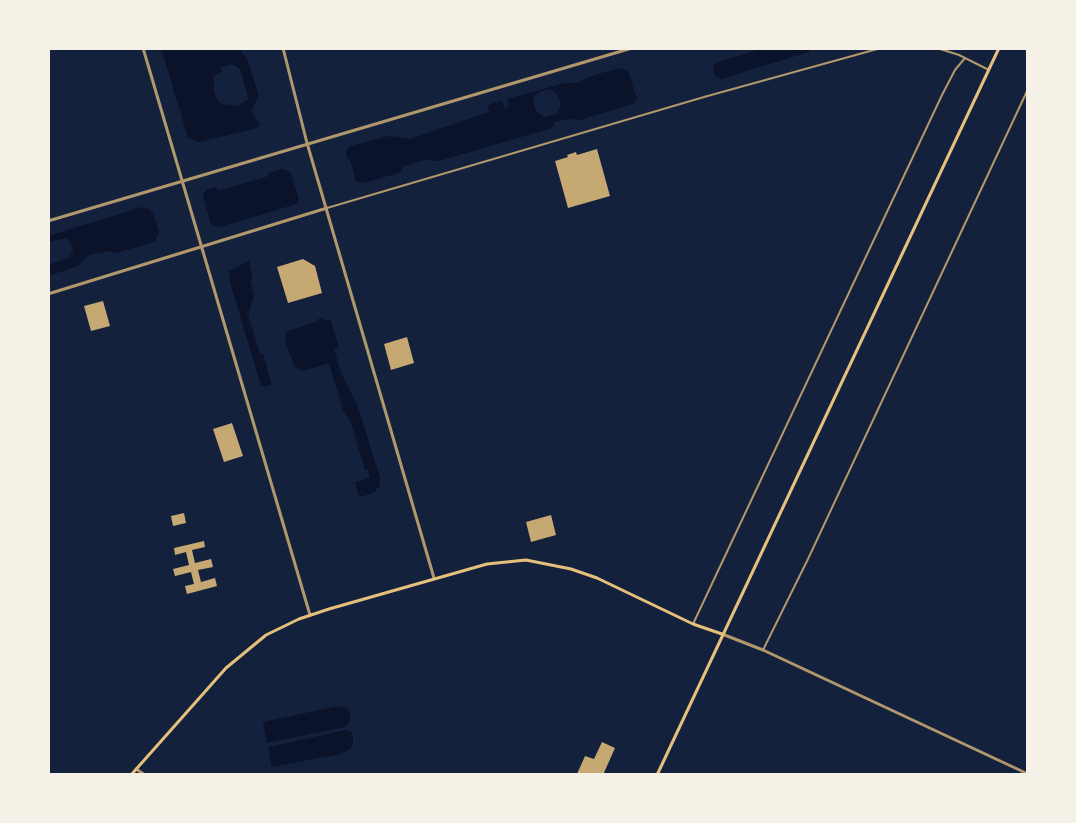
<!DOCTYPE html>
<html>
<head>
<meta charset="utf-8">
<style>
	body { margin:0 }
	#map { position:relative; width:1076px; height:823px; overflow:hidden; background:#14213d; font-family:"Source Sans 3",sans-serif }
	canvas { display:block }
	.frame { position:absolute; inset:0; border:50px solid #f6f1e7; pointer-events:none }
</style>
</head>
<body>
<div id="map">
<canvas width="1076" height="823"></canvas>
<div class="frame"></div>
</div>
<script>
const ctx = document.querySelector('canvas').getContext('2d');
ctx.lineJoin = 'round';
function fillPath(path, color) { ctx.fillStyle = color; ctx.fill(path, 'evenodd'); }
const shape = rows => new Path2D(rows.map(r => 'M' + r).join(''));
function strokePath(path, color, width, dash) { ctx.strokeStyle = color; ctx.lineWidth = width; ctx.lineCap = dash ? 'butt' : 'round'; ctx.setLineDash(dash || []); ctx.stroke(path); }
fillPath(shape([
	[161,48,239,48,247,59,259,96,251,111,260,124,258,128,199,142,188,138],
	[232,64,240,69,247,93,248,99,237,106,222,104,217,99,214,92,214,76,222,72,221,67],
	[764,48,812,48,809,52,721,79,714,75,713,67,716,63],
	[621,68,628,71,637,99,633,104,580,120,567,119,555,122,552,128,439,161,424,160,413,163,403,167,399,173,363,183,356,181,350,160,346,158,346,150,350,146,389,136,410,139,489,112,488,106,493,103,502,101,505,108,509,107,507,99,565,83,576,83,594,75],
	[544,90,552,90,556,93,561,104,557,114,544,117,536,111,533,102,535,95],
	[283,169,291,173,299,200,297,204,219,227,211,224,204,200,203,194,207,189,216,187,218,191,269,176,268,173],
	[142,207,149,209,153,214,159,232,155,242,115,253,109,251,89,255,78,266,48,276,48,265,68,258,73,252,72,245,66,238,48,242,48,236],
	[249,261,253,278,250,280,254,296,248,315,260,354,263,354,272,385,264,387,261,386,230,282,229,271],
	[322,318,323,321,330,319,339,347,334,349,342,375,357,404,380,477,380,485,374,493,359,497,355,482,370,478,368,470,365,470,351,423,343,410,329,363,303,371,295,367,286,344,285,332,316,322,316,320],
	[338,706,348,708,350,714,350,721,345,727,267,743,263,722],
	[346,730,352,732,353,738,353,745,349,750,341,754,272,767,268,747]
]), '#0b132b');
fillPath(shape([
	[597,149,610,196,568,208,555,161,568,157,567,155,576,152,577,155],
	[303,259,315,266,322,293,288,303,277,267],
	[103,301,110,326,91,331,84,306],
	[407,337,414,363,391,370,384,344],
	[232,423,243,456,224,462,213,429],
	[184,513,186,523,173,526,171,516],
	[551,515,556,535,531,542,526,522],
	[204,541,205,547,192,550,195,563,211,559,213,567,198,570,201,582,215,578,217,586,187,594,185,586,194,584,191,572,175,576,173,569,189,565,186,552,175,555,174,548],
	[602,742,615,748,603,775,577,774,585,756,594,759]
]), '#c6a872');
strokePath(shape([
	[937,48,959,55,989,70],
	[327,208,704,97,881,48],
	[693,624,942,95,955,70,965,58],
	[763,650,808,559,1028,89]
]), '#b1986c', 2);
strokePath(shape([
	[143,48,310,615],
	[283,48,307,143,434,578],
	[48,221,632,48],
	[48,294,327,208],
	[722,634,763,650,1028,774],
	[136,769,145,775]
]), '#b1986c', 3);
strokePath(shape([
	[131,775,226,668,266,635,299,619,329,609,487,564,526,560,571,569,597,578,693,624,722,634],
	[657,775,999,48]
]), '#e5c07b', 3);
</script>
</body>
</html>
